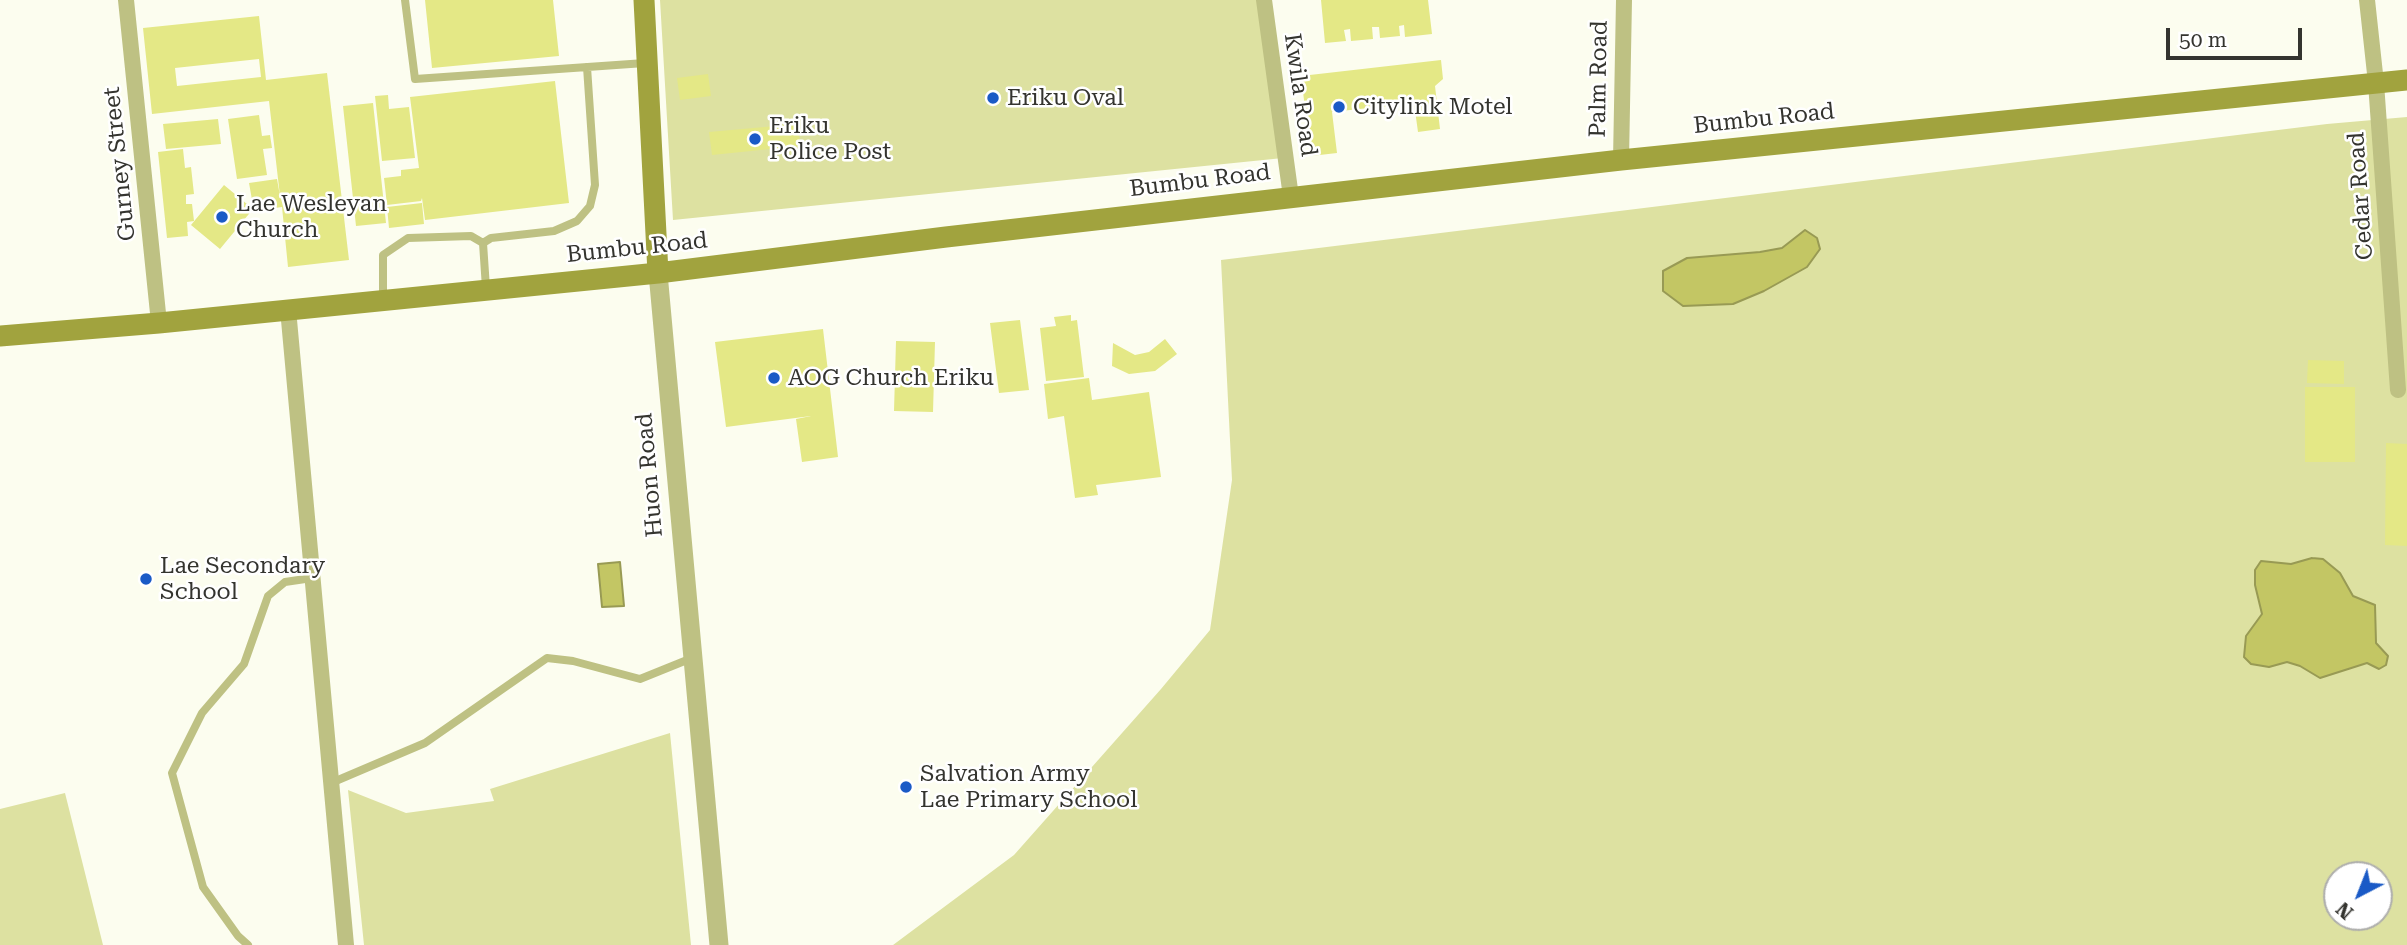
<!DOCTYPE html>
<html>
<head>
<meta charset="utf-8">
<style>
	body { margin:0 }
	#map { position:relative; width:2407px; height:945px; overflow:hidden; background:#fcfdef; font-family:"Roboto Serif",serif }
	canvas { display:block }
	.north { position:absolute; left:2323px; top:861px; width:70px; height:70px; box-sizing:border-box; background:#fff; border:2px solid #aeaeac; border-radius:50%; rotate:222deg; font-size:19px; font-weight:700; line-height:28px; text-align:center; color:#34342f }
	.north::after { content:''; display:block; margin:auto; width:24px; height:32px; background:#1a5ac6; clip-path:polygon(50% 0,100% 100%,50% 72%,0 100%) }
	.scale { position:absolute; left:2166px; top:28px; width:136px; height:32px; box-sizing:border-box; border:4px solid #34342f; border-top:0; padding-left:9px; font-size:21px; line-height:24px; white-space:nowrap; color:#34342f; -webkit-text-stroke:5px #fff; paint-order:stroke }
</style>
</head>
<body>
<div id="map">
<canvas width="2407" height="945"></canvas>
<div class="north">N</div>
<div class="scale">50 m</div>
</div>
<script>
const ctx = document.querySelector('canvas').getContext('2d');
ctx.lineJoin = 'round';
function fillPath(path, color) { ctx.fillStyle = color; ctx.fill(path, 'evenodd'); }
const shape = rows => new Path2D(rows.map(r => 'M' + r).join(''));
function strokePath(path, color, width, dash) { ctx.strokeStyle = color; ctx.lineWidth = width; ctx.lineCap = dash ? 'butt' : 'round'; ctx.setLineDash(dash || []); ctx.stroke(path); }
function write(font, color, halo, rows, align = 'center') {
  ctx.font = font + ' "Roboto Serif",serif'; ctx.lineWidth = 5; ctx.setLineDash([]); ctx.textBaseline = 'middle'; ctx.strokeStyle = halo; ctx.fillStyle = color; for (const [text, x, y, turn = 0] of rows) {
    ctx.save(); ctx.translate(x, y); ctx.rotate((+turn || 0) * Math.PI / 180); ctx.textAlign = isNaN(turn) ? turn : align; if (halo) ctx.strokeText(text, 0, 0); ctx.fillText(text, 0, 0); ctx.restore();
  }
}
fillPath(shape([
	[660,0,1270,0,1283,158,673,220],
	[2407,117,2407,945,893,945,1014,855,1161,689,1210,630,1232,480,1221,260,2327,124],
	[2337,875,2379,875,2379,917,2337,917],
	[670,733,691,945,364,945,348,790,406,813,494,801,490,789],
	[65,793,103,945,0,945,0,809]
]), '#dde1a1');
const water = shape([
	[1805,230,1817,238,1820,249,1807,267,1764,291,1733,304,1683,306,1663,291,1663,271,1687,258,1760,252,1782,248,1805,230],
	[2312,558,2323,559,2340,573,2353,596,2375,605,2376,643,2388,656,2386,665,2379,669,2367,663,2320,678,2300,666,2287,662,2269,667,2251,664,2244,657,2246,636,2262,614,2255,585,2255,570,2261,561,2291,564,2312,558],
	[620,562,624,606,602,607,598,564,620,562]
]);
fillPath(water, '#c3c664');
strokePath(water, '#989a54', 2);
fillPath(shape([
	[425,0,553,0,559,56,432,68],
	[1321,0,1428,0,1432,34,1405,37,1404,25,1399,26,1400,36,1380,38,1379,27,1372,27,1373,39,1351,41,1350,29,1344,30,1346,41,1325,43],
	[259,16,266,80,327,73,349,260,288,267,282,207,254,211,249,183,277,179,280,196,269,101,152,114,143,28],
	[259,59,261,77,177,86,175,68],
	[1441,60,1443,79,1435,86,1440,129,1418,132,1414,103,1332,112,1337,153,1311,156,1301,76],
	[708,74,711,96,680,100,677,78],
	[555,81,569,203,425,220,422,198,421,201,387,205,384,178,401,176,401,170,419,168,410,97],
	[388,95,389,109,409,107,415,158,382,161,375,96],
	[373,103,386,223,356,226,343,106],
	[259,115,262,136,270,135,272,148,263,149,267,175,237,179,228,119],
	[218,119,221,144,166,149,163,124],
	[798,124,800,146,712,155,709,132],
	[183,149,185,168,191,167,194,194,186,195,186,204,192,204,194,221,187,222,188,236,167,238,158,152],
	[224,185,253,209,220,249,191,225],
	[422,203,424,224,389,228,387,207],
	[1071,315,1071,321,1077,320,1084,377,1046,381,1040,328,1056,326,1054,317],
	[1020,320,1029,390,999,393,990,323],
	[823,329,838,457,802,462,796,419,811,416,726,427,715,342],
	[1165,339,1177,354,1155,371,1129,374,1112,366,1113,343,1135,355,1149,352],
	[896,341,935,342,933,412,894,411],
	[2308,360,2344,361,2344,384,2307,383],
	[1089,378,1092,400,1149,392,1161,477,1096,485,1098,495,1075,498,1064,416,1048,419,1044,384],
	[2305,387,2355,387,2355,462,2305,462],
	[2386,443,2407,444,2407,546,2385,545]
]), '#e4e886');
strokePath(shape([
	[405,0,415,79,645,63],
	[486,288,483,243,491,238,554,231,577,221,590,206,595,185,587,67],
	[383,298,383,255,408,238,471,236,483,243],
	[331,783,425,743,547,658,573,661,640,679,692,658],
	[248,945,238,936,203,887,172,773,202,713,244,664,268,596,285,582,312,578]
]), '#bec183', 8);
strokePath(shape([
	[126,0,159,323],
	[1264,0,1291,197],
	[2367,0,2376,83,2398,390],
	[1621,160,1624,0],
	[288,309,346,945]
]), '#bec183', 16);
strokePath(shape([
	[658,273,719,945]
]), '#bec183', 19);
strokePath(shape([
	[644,0,658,273],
	[0,336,159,323,658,273,946,237,1621,160,2407,80]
]), '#a1a33e', 21);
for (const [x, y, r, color] of [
	[993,98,7,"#1a5ac6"],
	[1339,107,7,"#1a5ac6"],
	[755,139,7,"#1a5ac6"],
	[222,217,7,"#1a5ac6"],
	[774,378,7,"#1a5ac6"],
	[146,579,7,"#1a5ac6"],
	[906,787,7,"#1a5ac6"]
]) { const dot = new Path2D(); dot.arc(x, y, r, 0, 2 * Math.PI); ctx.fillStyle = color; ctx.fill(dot); strokePath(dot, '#fff', 2.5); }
write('23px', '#34342f', '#fff', [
	["Palm Road",1599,79,-89],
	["Kwila Road",1300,95,82],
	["Bumbu Road",1764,119,-6],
	["Gurney Street",120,164,-96],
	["Bumbu Road",1200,181,-7],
	["Cedar Road",2361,196,-94],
	["Bumbu Road",637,248,-6],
	["Huon Road",650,475,-95]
]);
write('23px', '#34342f', '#fff', [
	["Eriku Oval",1007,98],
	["Citylink Motel",1353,107],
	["Eriku",769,126],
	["Police Post",769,152],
	["Lae Wesleyan",236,204],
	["Church",236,230],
	["AOG Church Eriku",788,378],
	["Lae Secondary",160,566],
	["School",160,592],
	["Salvation Army",920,774],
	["Lae Primary School",920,800]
], 'left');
</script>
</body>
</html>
